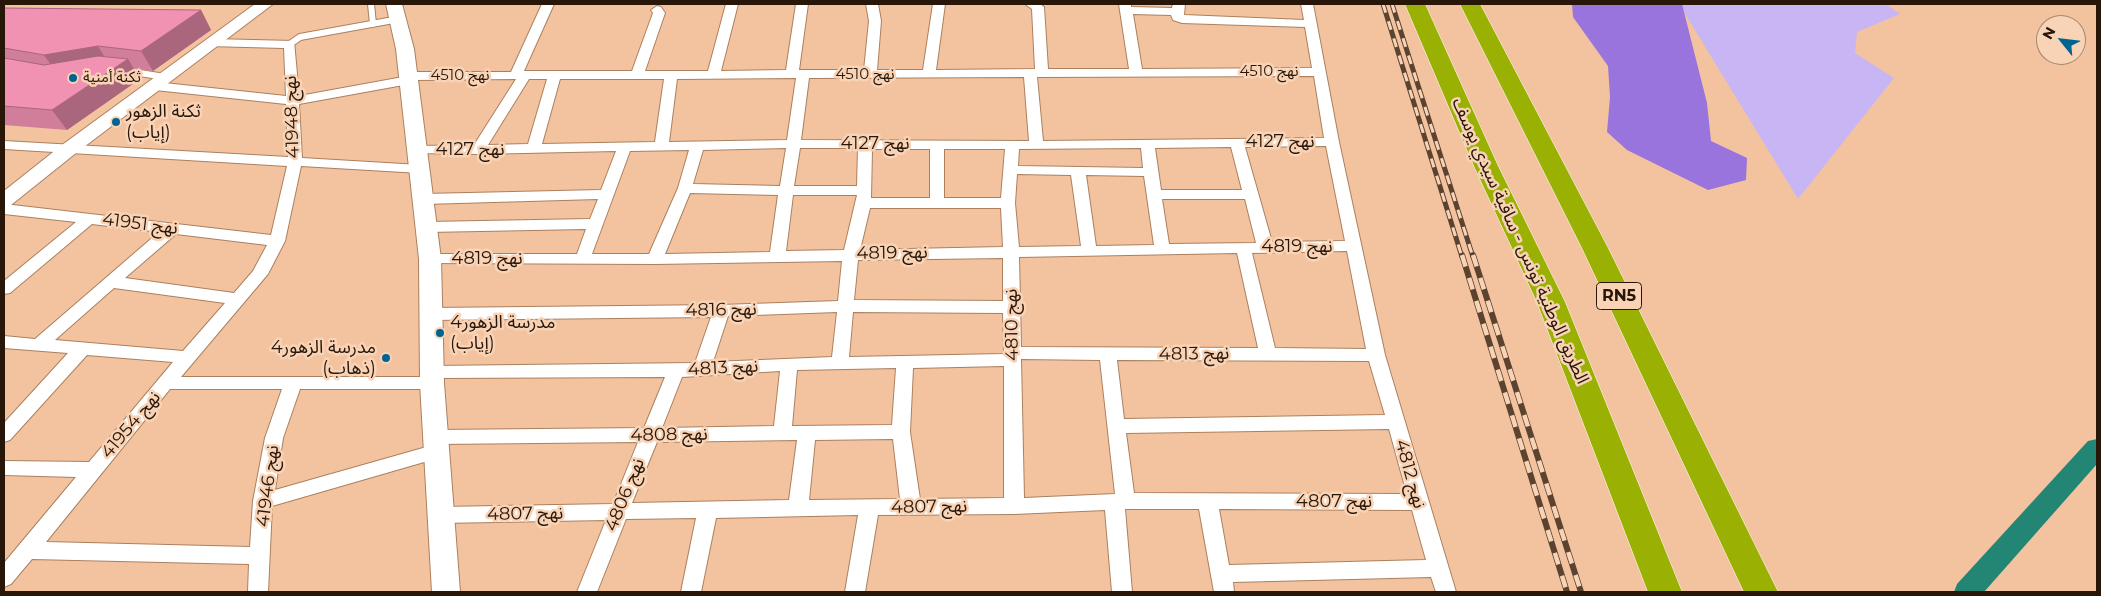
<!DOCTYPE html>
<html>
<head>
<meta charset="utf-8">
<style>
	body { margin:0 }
	#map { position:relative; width:2101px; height:596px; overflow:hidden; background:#f3c3a0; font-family:Montserrat,sans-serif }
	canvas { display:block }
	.frame { position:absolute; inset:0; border:5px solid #281709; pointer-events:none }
	.north { position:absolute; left:2036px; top:15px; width:50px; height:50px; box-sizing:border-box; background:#f9d3b6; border:1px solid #a58871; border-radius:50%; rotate:299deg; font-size:14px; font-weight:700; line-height:20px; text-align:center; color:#281709 }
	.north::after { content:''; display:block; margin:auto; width:18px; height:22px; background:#006493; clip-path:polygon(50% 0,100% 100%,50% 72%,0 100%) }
</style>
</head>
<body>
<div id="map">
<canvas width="2101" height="596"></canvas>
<div class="frame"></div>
<div class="north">N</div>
</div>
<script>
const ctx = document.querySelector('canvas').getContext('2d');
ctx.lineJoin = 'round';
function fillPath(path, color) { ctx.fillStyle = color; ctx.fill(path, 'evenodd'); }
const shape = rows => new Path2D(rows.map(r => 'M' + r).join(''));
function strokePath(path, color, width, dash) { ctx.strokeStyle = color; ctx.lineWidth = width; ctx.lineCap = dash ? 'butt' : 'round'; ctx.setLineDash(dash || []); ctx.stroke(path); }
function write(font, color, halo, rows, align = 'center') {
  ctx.font = font + ' Montserrat,"Noto Sans Arabic",sans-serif'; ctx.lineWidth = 5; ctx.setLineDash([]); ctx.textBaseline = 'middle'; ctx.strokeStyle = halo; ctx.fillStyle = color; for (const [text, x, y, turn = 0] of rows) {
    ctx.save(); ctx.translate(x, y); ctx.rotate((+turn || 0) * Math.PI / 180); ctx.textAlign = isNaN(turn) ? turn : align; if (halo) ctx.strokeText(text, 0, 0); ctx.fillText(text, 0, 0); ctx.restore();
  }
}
fillPath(shape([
	[1679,4,1886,4,1900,14,1857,32,1855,53,1894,78,1798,199]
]), '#c8b5f4');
fillPath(shape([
	[1572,4,1682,4,1707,103,1711,141,1747,158,1746,180,1708,190,1627,150,1607,132,1610,97,1608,66,1573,17]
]), '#9974dc');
fillPath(shape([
	[2097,439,2097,464,1984,592,1954,592,1957,584,2088,441,2097,439]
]), '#238574');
const lane = shape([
	[371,4,373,24],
	[290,44,300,37,399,19],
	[127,71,165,77]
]);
const street = shape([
	[542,4,554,4,524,71,632,71,653,13,651,10,657,6,661,7,665,13,645,71,708,71,726,4,738,4,721,71,786,70,796,4,808,4,799,70,864,70,869,21,866,4,878,4,881,21,877,70,923,70,933,4,945,4,936,70,1035,69,1032,9,1025,4,1040,4,1044,7,1048,69,1129,69,1119,4,1131,4,1131,7,1172,8,1173,4,1185,4,1184,15,1304,20,1301,4,1313,4,1339,142,1385,355,1456,592,1436,592,1431,577,1233,582,1234,592,1214,592,1199,509,1125,509,1132,592,1112,592,1105,510,1014,514,878,515,865,592,845,592,858,515,716,518,701,592,681,592,696,518,626,519,597,592,577,592,606,520,441,523,434,521,431,515,434,509,441,507,613,504,638,442,439,444,445,446,447,451,445,456,272,506,268,592,248,592,249,564,32,559,11,584,4,587,4,563,76,477,4,475,4,461,89,462,173,362,87,355,10,440,4,442,4,423,68,353,4,348,4,336,35,339,159,232,92,224,10,293,4,294,4,281,76,222,4,214,4,204,271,235,287,166,4,149,4,141,288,157,286,104,155,90,148,86,155,82,286,96,284,48,208,46,206,43,212,39,294,41,299,96,403,77,404,73,409,72,511,72,542,4],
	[1133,14,1171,15,1173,20,1182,23,1305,27,1312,68,1142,69,1133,14],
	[1314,76,1324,138,1043,141,1037,77,1314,76],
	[1024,77,1029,141,801,140,809,78,1024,77],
	[796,78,787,140,669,142,677,79,796,78],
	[516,79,474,145,418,146,413,147,411,150,413,153,478,154,616,151,601,190,424,194,417,199,424,204,598,199,590,219,427,222,419,227,427,232,586,229,577,254,430,254,424,255,422,259,424,263,655,264,842,261,838,301,721,305,430,308,424,310,422,314,424,318,430,320,711,317,695,363,432,366,426,368,423,372,426,377,181,377,268,274,285,241,301,166,420,173,427,169,420,165,302,158,299,104,409,84,415,80,516,79],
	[529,79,547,79,528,144,488,145,529,79],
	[560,79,664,79,655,142,542,144,560,79],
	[1326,146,1345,241,1272,242,1245,147,1326,146],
	[1231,147,1242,190,1161,190,1155,148,1231,147],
	[786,148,780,186,693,184,703,150,786,148],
	[800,148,858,148,857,186,794,186,800,148],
	[1141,148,1143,168,1018,166,1019,149,1141,148],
	[872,149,930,149,930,198,871,198,872,149],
	[944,149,1005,149,1001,198,944,198,944,149],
	[689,150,678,188,649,254,592,254,630,151,689,150],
	[1017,174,1071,175,1081,246,1019,247,1015,203,1017,174],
	[1086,175,1144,176,1154,245,1096,246,1086,175],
	[690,193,778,195,770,252,665,254,690,193],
	[793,195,857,195,844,250,786,251,793,195],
	[1162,199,1245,199,1256,243,1169,244,1162,199],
	[870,208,1001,208,1003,247,860,250,870,208],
	[176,234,267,245,253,271,234,293,125,278,176,234],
	[1347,251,1366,349,1275,348,1252,253,1347,251],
	[1237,253,1258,348,1021,347,1019,257,1237,253],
	[1003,258,1003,301,854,300,858,260,1003,258],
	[114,288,225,303,183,351,55,340,114,288],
	[837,312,832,357,713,362,728,316,837,312],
	[853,312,1003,313,1004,354,849,357,853,312],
	[1021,359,1100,360,1115,494,1024,498,1021,359],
	[1117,360,1369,361,1385,415,1124,419,1117,360],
	[1004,366,1004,498,920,499,910,432,913,368,1004,366],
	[896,368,892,425,792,426,797,370,896,368],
	[780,371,774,426,662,428,682,377,780,371],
	[665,377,644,428,436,430,430,432,427,437,430,442,437,444,275,490,283,438,300,389,432,389,438,388,441,383,438,378,665,377],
	[170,389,282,389,265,438,253,501,250,547,46,542,170,389],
	[1389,429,1407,494,1134,493,1126,433,1389,429],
	[893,439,900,499,809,500,815,440,893,439],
	[797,440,789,500,632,503,657,442,797,440],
	[1219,509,1412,510,1426,560,1229,565,1219,509]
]);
const secondary = shape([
	[255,4,273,4,76,153,11,205,4,207,4,191,62,145,255,4],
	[386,4,402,4,414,49,441,259,444,383,460,592,432,592,420,383,419,259,396,49,386,4]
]);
const highway = shape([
	[1405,4,1425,4,1498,166,1565,302,1682,592,1648,592,1537,302,1474,166,1405,4],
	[1460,4,1480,4,1608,248,1778,592,1744,592,1582,248,1460,4]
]);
strokePath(lane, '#ab805e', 8);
strokePath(street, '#ab805e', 2);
strokePath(secondary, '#ab805e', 2);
strokePath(highway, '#fff', 1);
strokePath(lane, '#fff', 6);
fillPath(street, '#fff');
fillPath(secondary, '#fff');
fillPath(highway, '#9ab002');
const railFar1 = shape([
	[1383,4,1462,257],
	[1392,4,1473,257]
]);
const rail = shape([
	[1462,255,1567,592],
	[1473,255,1581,592]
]);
strokePath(railFar1, '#5c4330', 5);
strokePath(rail, '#5c4330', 6);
strokePath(railFar1, '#f9d3b6', 3, [9]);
strokePath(rail, '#f9d3b6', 4.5, [12]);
fillPath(shape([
	[4,8,201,10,211,30,153,71,134,69,140,79,67,130,4,125]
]), '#d07e9a');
fillPath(shape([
	[201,10,211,30,153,71,141,51],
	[98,46,110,66,58,75,44,55],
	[128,59,140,79,67,130,52,110]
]), '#a9667d');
const building = shape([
	[4,8,201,10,141,51,98,46,44,55,4,48,4,8],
	[98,56,128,59,52,110,4,106,4,58,44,65,98,56]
]);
fillPath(building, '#f292b3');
strokePath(building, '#a9667d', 1);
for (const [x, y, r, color] of [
	[73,78,5,"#006493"],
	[116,122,5,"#006493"],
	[440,333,5,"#006493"],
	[386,358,5,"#006493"]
]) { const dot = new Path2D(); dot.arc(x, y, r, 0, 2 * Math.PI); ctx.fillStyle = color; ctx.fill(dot); strokePath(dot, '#f9d3b6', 2); }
write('15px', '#281709', '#f9d3b6', [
	["نهج 4510",1269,72],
	["نهج 4510",865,75],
	["نهج 4510",460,76]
]);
write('15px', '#281709', '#f9d3b6', [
	["ثكنة أمنية",83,78]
], 'left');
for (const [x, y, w] of [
	[1619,296,45]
]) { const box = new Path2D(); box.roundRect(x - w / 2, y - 13.5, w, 27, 4); ctx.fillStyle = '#f9d3b6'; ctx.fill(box); strokePath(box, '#281709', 1); }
write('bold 16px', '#281709', null, [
	["RN5",1619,296]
]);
write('18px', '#281709', '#f9d3b6', [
	["ثكنة الزهور",126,112],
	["(إياب)",126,133],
	["مدرسة الزهور4",450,323],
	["(إياب)",450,344],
	["مدرسة الزهور4",376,348,"right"],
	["(ذهاب)",376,369,"right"]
], 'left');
write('18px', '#281709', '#f9d3b6', [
	["نهج 41948",292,117,-92],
	["نهج 4127",1280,142],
	["نهج 4127",875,144],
	["نهج 4127",470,150],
	["نهج 41951",140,224,7],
	["الطريق الوطنية تونس - ساقية سيدي يوسف",1520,241,66],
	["نهج 4819",1297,247],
	["نهج 4819",892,253,-1],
	["نهج 4819",487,259],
	["نهج 4816",721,310,-1],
	["نهج 4810",1012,325,-91],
	["نهج 4813",1194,354,-1],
	["نهج 4813",723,368,-3],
	["نهج 41954",131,425,-50],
	["نهج 4808",669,435,-1],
	["نهج 4812",1410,474,74],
	["نهج 41946",268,486,-83],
	["نهج 4806",625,495,-68],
	["نهج 4807",1334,502],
	["نهج 4807",929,507,-1],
	["نهج 4807",525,514,-1]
]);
</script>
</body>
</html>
